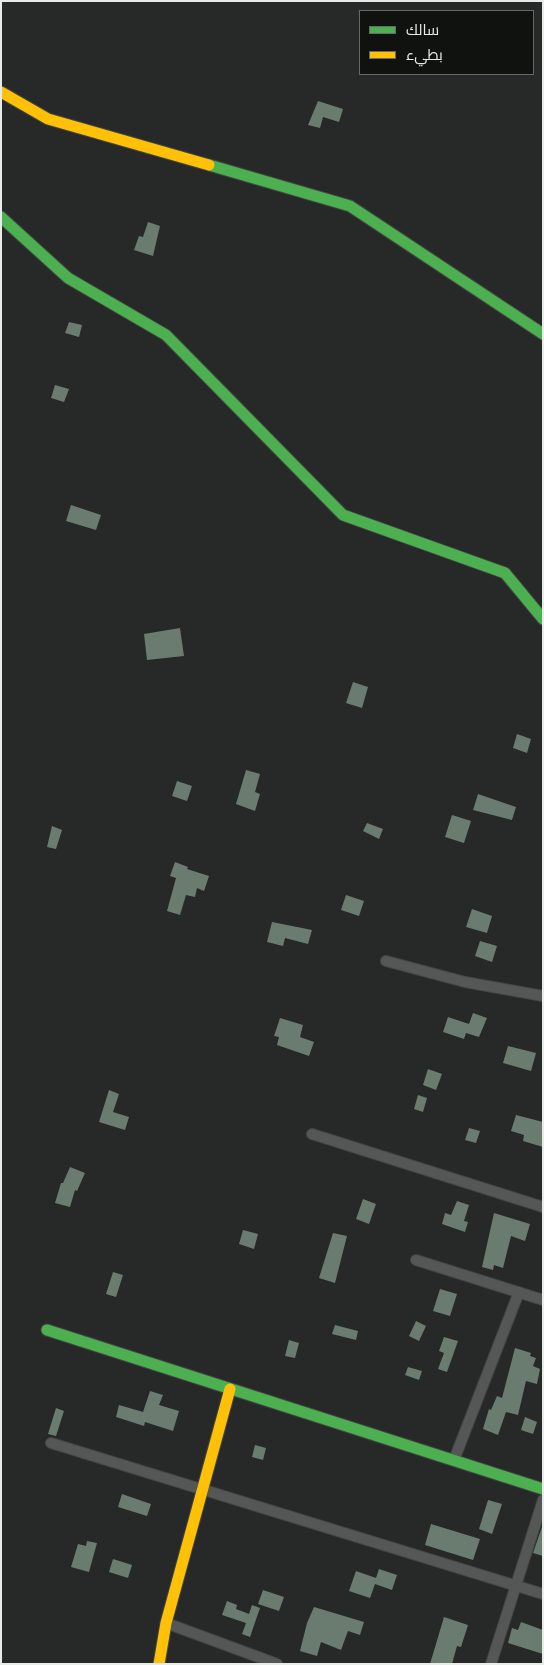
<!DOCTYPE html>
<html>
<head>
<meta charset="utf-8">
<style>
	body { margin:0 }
	#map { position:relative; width:544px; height:1665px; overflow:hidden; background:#262927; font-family:"Fira Sans Condensed",Cairo,sans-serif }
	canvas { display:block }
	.frame { position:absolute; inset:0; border:2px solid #e8ece9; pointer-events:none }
	.legend { position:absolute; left:359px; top:10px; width:175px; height:65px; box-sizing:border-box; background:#101210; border:1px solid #666967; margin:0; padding:6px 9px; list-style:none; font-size:15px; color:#e8ece9 }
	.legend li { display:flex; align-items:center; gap:10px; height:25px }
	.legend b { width:25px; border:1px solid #666967 }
</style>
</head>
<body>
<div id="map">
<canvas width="544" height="1665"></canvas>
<div class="frame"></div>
<ul class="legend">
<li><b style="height:6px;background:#4caf50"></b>سالك</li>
<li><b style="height:6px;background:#ffc107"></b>بطيء</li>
</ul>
</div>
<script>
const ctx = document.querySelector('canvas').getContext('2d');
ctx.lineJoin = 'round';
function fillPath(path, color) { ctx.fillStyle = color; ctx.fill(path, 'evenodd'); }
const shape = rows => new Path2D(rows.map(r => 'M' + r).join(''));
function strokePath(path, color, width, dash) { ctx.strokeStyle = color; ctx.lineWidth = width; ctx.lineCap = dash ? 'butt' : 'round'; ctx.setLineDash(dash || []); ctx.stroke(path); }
fillPath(shape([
	[318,101,343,109,339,122,323,117,320,128,308,125],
	[148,222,160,226,153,256,134,250,139,236,143,237],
	[69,322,82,325,79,337,65,333],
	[55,385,69,389,64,402,51,398],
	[71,505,101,515,96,530,66,521],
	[180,628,184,656,147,660,144,634],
	[353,682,368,687,362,708,346,703],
	[517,734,531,739,527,753,513,748],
	[246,770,260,774,255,792,260,794,255,811,236,804],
	[177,781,192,786,187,801,172,796],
	[478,794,516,807,512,820,473,810],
	[452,815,471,821,464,843,445,837],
	[367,823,383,829,379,839,363,831],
	[52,826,62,830,56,849,47,847],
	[175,862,188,867,187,869,209,876,204,891,197,888,195,897,186,895,180,915,167,911,176,878,170,876],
	[346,895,364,901,359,916,341,910],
	[472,909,492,916,487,933,466,927],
	[272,922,312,930,308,944,285,938,283,946,267,942],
	[480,941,497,946,492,962,475,956],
	[473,1013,487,1018,479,1037,466,1033,464,1039,443,1032,448,1017,469,1024],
	[280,1018,303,1025,300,1037,314,1042,309,1056,277,1045,279,1037,274,1036],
	[508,1046,536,1053,531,1071,503,1063],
	[428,1069,442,1074,436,1090,423,1085],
	[109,1090,119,1094,113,1112,129,1117,125,1130,99,1122],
	[418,1095,427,1098,423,1112,414,1109],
	[516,1115,543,1122,543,1147,523,1141,524,1135,511,1131],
	[469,1128,480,1131,476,1143,465,1140],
	[70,1167,85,1173,77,1191,75,1190,70,1207,55,1203,61,1183,63,1183],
	[363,1199,376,1204,369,1224,356,1219],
	[457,1201,469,1205,464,1221,468,1222,465,1232,442,1224,445,1213,451,1215],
	[494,1213,530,1224,525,1241,511,1236,503,1268,494,1265,493,1270,482,1267],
	[243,1230,258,1234,254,1249,239,1244],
	[333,1233,347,1236,335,1283,319,1278],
	[113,1272,123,1275,116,1297,106,1294],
	[440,1289,457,1294,450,1316,433,1311],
	[416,1321,426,1326,419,1341,409,1336],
	[335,1325,358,1331,356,1340,332,1334],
	[444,1337,458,1341,447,1372,438,1369,444,1353,439,1351],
	[289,1340,299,1343,295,1358,285,1356],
	[515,1348,531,1353,530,1356,536,1358,533,1366,540,1369,537,1384,526,1381,518,1415,506,1412,498,1435,483,1429,489,1409,491,1410,497,1396,502,1398],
	[408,1367,422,1371,419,1380,405,1375],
	[150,1391,163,1395,159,1405,179,1411,173,1431,145,1422,144,1426,116,1417,119,1405,143,1412],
	[56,1408,64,1411,56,1436,48,1434],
	[525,1417,537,1422,533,1434,521,1430],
	[255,1445,266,1448,263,1460,252,1457],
	[122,1494,151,1504,147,1516,118,1507],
	[488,1500,502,1504,492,1534,479,1529],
	[431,1524,480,1539,473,1560,425,1545],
	[543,1524,543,1556,533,1553],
	[87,1541,97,1543,89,1572,71,1567,78,1544,86,1546],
	[113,1559,132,1565,128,1578,109,1572],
	[379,1569,397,1575,392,1590,375,1584,370,1598,349,1591,356,1571,376,1578],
	[263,1590,284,1597,279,1611,258,1604],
	[227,1601,237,1605,236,1609,249,1614,252,1605,260,1608,250,1637,242,1634,246,1623,222,1615],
	[314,1607,364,1622,360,1635,348,1631,341,1650,321,1642,317,1656,300,1651,307,1623],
	[444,1617,468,1625,461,1647,457,1646,452,1664,430,1664],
	[521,1622,543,1630,543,1654,508,1643,512,1628,518,1630]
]), '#6a7c70');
const street = shape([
	[386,961,465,982,543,996],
	[312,1134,543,1207],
	[416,1260,543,1300],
	[51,1443,543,1594],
	[454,1460,519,1292],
	[166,1623,277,1664],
	[491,1664,543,1500]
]);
const fast = shape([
	[209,165,350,206,543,334],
	[1,217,68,278,166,335,343,515,505,573,543,619],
	[47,1330,543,1489]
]);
const slow = shape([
	[1,92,48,119,209,165],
	[159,1664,166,1623,230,1389]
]);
strokePath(street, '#434643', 12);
strokePath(fast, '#434643', 13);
strokePath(slow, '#434643', 13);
strokePath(street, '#555756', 10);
strokePath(fast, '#4caf50', 11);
strokePath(slow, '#ffc107', 11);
</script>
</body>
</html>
